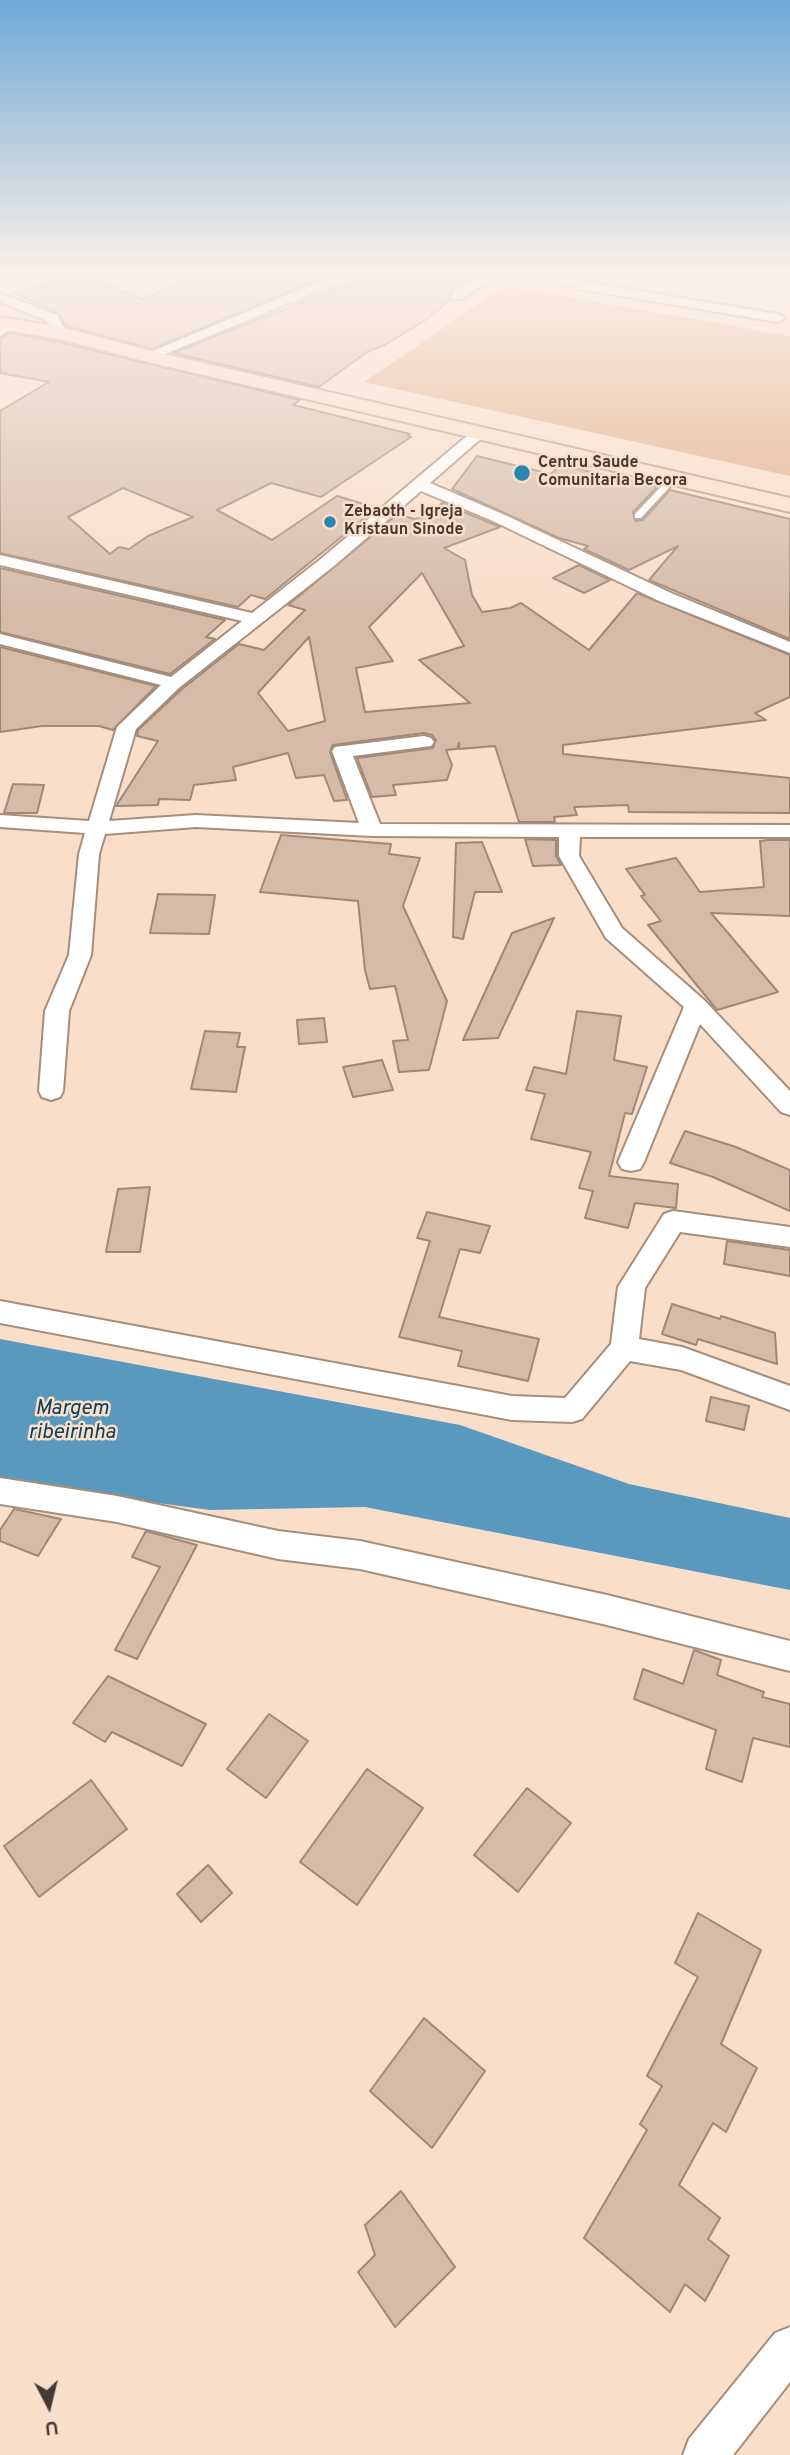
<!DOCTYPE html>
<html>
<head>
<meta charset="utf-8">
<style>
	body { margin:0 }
	#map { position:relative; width:790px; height:2455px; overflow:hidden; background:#f9deca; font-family:Overpass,sans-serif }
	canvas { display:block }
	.north { position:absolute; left:14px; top:2371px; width:70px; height:70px; -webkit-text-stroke:5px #f9deca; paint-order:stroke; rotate:173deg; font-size:19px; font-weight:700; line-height:28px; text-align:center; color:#453a33 }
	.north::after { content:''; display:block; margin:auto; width:24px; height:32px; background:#453a33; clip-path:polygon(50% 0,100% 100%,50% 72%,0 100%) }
</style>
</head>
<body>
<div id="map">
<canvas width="790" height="2455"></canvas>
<div class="north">U</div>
</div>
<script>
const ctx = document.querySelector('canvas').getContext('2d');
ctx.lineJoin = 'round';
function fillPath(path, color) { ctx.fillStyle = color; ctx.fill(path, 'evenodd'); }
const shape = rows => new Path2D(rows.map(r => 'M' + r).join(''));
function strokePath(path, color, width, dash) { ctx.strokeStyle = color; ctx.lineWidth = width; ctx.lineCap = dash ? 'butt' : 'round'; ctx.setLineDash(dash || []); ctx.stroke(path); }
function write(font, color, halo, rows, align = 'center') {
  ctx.font = font + ' Overpass,sans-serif'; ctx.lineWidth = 5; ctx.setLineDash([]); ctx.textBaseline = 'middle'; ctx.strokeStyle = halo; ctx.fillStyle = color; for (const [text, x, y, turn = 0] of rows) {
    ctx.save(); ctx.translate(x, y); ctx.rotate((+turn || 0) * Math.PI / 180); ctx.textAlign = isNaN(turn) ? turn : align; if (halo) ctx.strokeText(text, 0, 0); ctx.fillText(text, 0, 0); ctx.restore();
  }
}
fillPath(shape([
	[505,286,790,336,790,476,364,382]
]), '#deab84');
fillPath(shape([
	[0,1339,460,1425,629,1484,790,1518,790,1590,365,1507,210,1510,0,1482]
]), '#5899bd');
const building = shape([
	[72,275,88,276,142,299,198,275,338,275,312,282,152,349,66,326,58,313,15,293,72,275],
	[372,275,477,275,451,291,450,300,427,319,385,345,367,352,319,387,173,353,372,275],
	[10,333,58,342,300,400,293,405,410,434,408,436,411,437,321,497,271,483,217,510,272,540,337,496,377,508,265,599,251,595,238,607,0,553,0,411,49,382,0,373,0,339,10,333],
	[123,488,193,517,148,536,129,549,119,547,110,554,68,517,123,488],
	[477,456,551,474,561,465,657,487,633,512,635,521,643,520,670,490,790,519,790,639,649,580,678,546,629,570,584,549,588,546,559,538,452,489,477,456],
	[442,503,500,527,444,548,465,560,472,595,482,612,510,608,521,603,589,650,637,593,790,655,790,697,755,713,766,720,563,745,563,754,790,778,790,813,629,812,628,805,574,807,577,815,554,817,555,822,519,822,495,746,459,749,459,743,457,749,446,750,452,765,447,780,393,785,396,795,372,797,357,758,433,748,436,740,432,735,424,733,333,745,330,752,347,800,334,801,324,775,296,778,288,753,233,767,236,780,194,785,190,800,159,799,158,805,116,806,158,741,137,736,138,730,182,689,239,644,264,650,305,610,288,605,398,514,414,519,431,516,442,503],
	[422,573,464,646,419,660,470,703,365,712,356,668,393,661,369,627,422,573],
	[309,637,325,721,288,731,258,693,309,637],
	[579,565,610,580,584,593,553,578,579,565],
	[0,568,225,620,206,637,215,639,170,674,0,632,0,568],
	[0,647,156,686,113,730,99,726,42,726,0,732,0,647],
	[13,784,44,785,37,813,4,813,13,784],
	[281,835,391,844,389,854,420,858,403,906,447,1001,429,1070,399,1072,393,1041,408,1040,395,986,370,989,365,970,358,901,260,892,281,835],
	[525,839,556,840,556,856,561,865,533,866,525,839],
	[768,840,790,840,790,916,711,913,778,992,717,1010,648,925,661,921,641,896,645,895,626,869,676,858,700,892,764,887,760,841,768,840],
	[482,842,502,892,475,892,463,939,453,937,456,843,482,842],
	[158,894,215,895,209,934,150,933,158,894],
	[554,918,498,1038,463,1040,512,933,554,918],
	[577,1011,621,1016,614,1060,647,1067,632,1114,625,1113,609,1176,678,1184,676,1208,635,1203,628,1228,585,1218,593,1191,579,1188,591,1152,531,1139,545,1094,526,1090,534,1067,566,1074,577,1011],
	[324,1018,327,1042,299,1044,297,1020,324,1018],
	[205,1031,240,1033,237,1047,245,1047,236,1092,191,1089,205,1031],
	[382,1060,393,1090,353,1097,343,1067,382,1060],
	[685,1131,736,1147,790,1170,790,1211,713,1177,670,1163,685,1131],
	[150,1187,140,1252,106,1252,118,1189,150,1187],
	[427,1212,490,1226,480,1253,460,1249,439,1317,539,1339,528,1381,458,1366,462,1351,399,1337,430,1241,417,1238,427,1212],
	[727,1241,790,1250,790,1276,724,1264,727,1241],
	[672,1304,720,1319,721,1316,775,1333,777,1364,698,1339,696,1345,662,1334,672,1304],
	[711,1397,749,1406,744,1430,706,1421,711,1397],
	[14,1509,61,1519,38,1556,0,1541,0,1530,14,1509],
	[146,1531,197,1545,137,1659,115,1650,160,1567,132,1557,146,1531],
	[694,1650,721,1660,717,1675,764,1692,762,1697,790,1704,790,1747,753,1738,742,1782,706,1769,716,1730,634,1699,643,1669,683,1684,694,1650],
	[108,1676,206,1724,182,1766,112,1732,105,1742,73,1723,108,1676],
	[269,1714,308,1741,266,1798,227,1769,269,1714],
	[367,1769,423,1808,357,1905,300,1862,367,1769],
	[91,1780,127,1829,39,1897,4,1846,91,1780],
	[527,1788,571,1823,518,1892,474,1855,527,1788],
	[208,1865,232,1893,201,1922,177,1894,208,1865],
	[698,1913,761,1950,721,2044,757,2068,726,2132,713,2123,679,2185,720,2218,708,2239,729,2256,705,2301,685,2284,670,2312,584,2238,647,2130,640,2124,662,2086,647,2076,698,1977,675,1963,698,1913],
	[424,2018,485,2071,432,2148,370,2091,424,2018],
	[401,2191,455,2267,395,2327,358,2272,375,2255,365,2225,401,2191]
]);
fillPath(building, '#d5bba8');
strokePath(building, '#a08876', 2);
const service = shape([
	[11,325,17,326,0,336,0,331,11,325],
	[671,476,678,478,641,518,635,518,635,514,671,476]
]);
const minor = shape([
	[349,275,369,275,321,290,153,359,143,359,141,356,313,284,349,275],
	[482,275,497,275,462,299,452,299,452,293,482,275],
	[539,275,558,275,580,281,778,314,785,318,778,322,578,289,539,275],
	[0,293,57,315,67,333,60,337,55,336,47,321,0,302,0,293],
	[479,429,486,433,484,436,430,483,505,515,671,593,790,642,790,653,659,601,493,521,421,491,334,566,180,687,136,729,109,821,196,815,359,823,332,751,335,747,424,736,431,738,434,742,431,746,353,756,380,824,790,825,790,837,580,837,579,856,622,928,704,1000,790,1091,790,1115,781,1112,700,1024,644,1162,640,1169,631,1171,622,1169,618,1162,684,1007,606,938,559,856,559,837,372,836,196,827,105,834,99,854,91,955,69,1011,63,1091,60,1097,51,1100,42,1097,39,1091,45,1011,69,955,79,854,85,833,0,827,0,815,89,821,117,727,161,685,0,644,0,634,171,677,242,621,0,565,0,555,252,613,322,558,474,430,479,429],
	[673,1211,790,1227,790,1247,680,1232,645,1288,639,1339,682,1347,790,1386,790,1410,681,1370,630,1361,582,1419,572,1422,512,1420,0,1323,0,1301,512,1396,565,1398,611,1344,618,1287,664,1214,673,1211],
	[0,1478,117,1496,278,1531,360,1541,607,1595,790,1641,790,1671,607,1625,360,1569,278,1559,117,1522,0,1504,0,1478],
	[790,2327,790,2382,733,2455,683,2455,689,2439,775,2333,790,2327]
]);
const primary = shape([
	[0,317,60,327,151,351,790,498,790,512,148,362,59,339,0,329,0,317]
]);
strokePath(service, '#a78e7b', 4);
strokePath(minor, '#a78e7b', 4);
strokePath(primary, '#b9977e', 4);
fillPath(service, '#fff');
fillPath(minor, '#fff');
fillPath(primary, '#fadfca');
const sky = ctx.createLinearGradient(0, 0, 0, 619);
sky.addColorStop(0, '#6ea9d7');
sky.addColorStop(0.44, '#fcf0e7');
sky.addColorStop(1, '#fcf0e700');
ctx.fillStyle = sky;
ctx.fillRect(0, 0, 790, 619);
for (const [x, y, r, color] of [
	[522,473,9,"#2986b2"],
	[330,522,7,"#2986b2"]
]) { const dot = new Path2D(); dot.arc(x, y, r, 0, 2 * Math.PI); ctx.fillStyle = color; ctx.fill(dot); strokePath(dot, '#f9deca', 2.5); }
write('bold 16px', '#453a33', '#f9deca', [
	["Centru Saude",538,464],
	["Comunitaria Becora",538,482],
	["Zebaoth - Igreja",344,513],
	["Kristaun Sinode",344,531]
], 'left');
write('italic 21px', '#0b425c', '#f9deca', [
	["Margem",72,1410],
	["ribeirinha",72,1434]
]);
</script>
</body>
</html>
